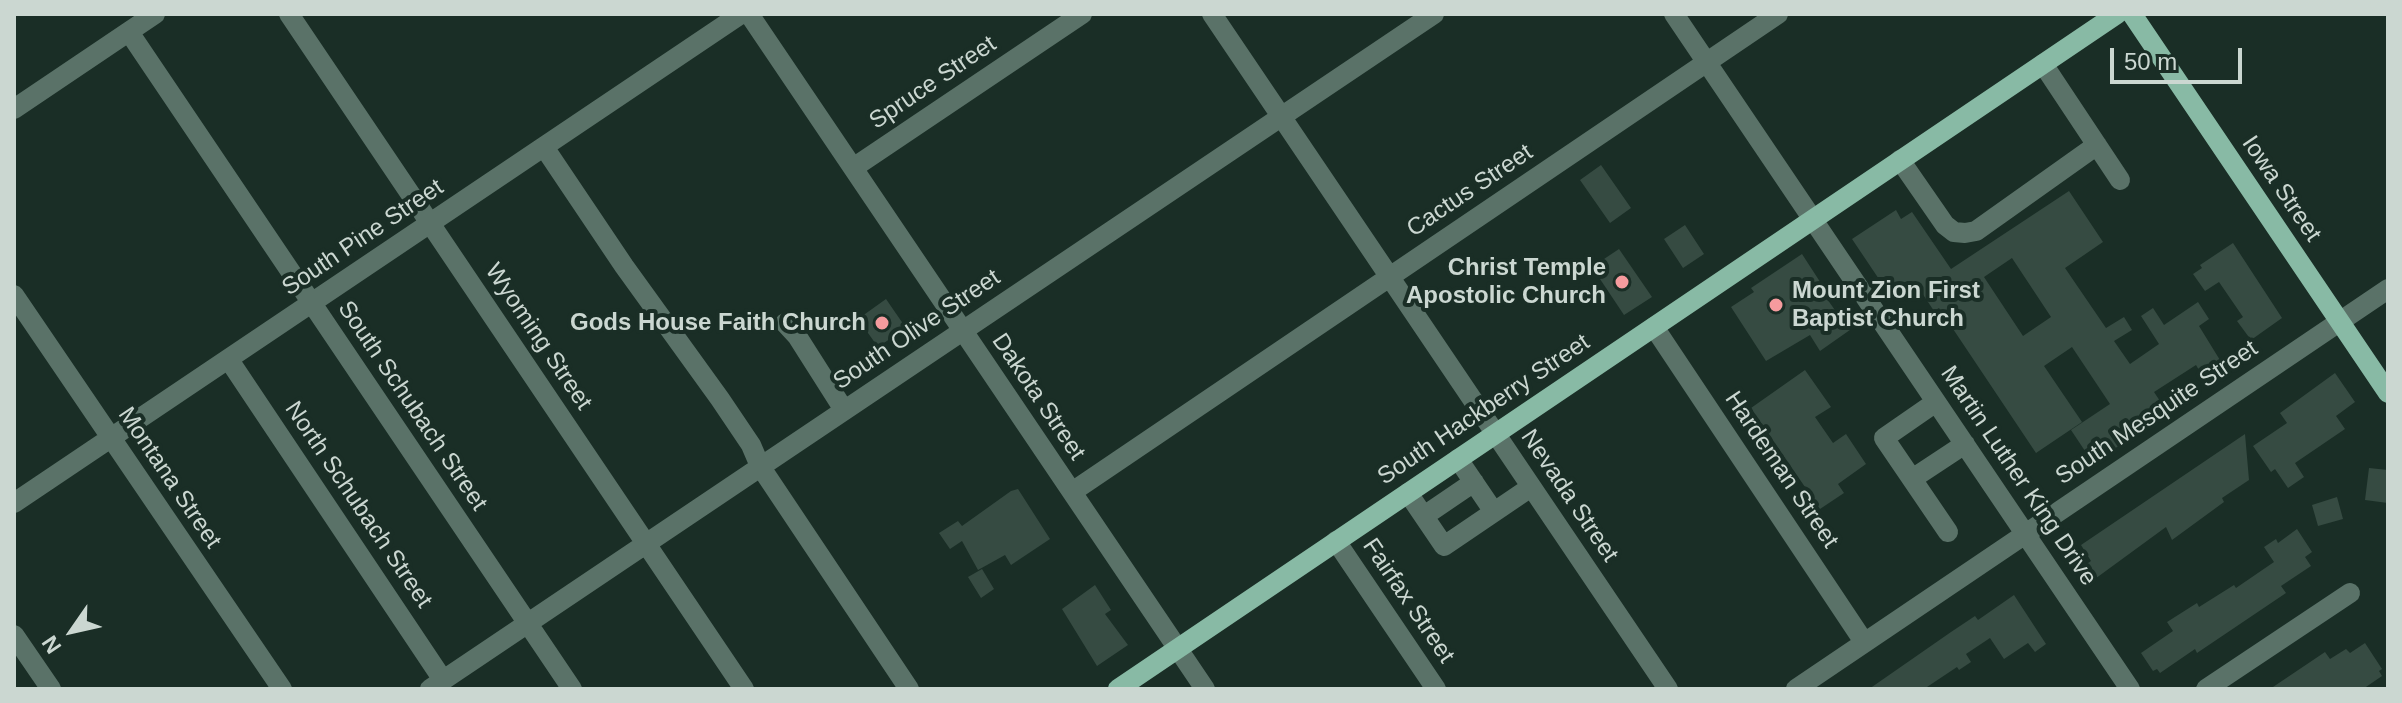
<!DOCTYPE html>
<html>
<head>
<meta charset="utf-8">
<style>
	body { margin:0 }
	#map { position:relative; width:2402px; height:703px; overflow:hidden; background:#1a2e26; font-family:Arial,sans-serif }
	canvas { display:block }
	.frame { position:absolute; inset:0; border:16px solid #cbd7d1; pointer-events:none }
	.north { position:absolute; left:32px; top:591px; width:80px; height:80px; -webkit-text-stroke:6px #1a2e26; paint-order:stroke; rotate:236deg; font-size:22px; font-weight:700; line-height:32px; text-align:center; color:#cbd7d1 }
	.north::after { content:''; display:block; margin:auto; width:28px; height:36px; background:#cbd7d1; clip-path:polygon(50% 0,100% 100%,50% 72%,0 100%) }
	.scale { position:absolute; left:2110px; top:48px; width:132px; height:36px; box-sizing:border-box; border:4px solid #cbd7d1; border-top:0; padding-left:10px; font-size:24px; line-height:28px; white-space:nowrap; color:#cbd7d1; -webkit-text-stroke:6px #1a2e26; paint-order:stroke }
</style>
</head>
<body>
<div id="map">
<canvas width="2402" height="703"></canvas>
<div class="frame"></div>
<div class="north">N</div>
<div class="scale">50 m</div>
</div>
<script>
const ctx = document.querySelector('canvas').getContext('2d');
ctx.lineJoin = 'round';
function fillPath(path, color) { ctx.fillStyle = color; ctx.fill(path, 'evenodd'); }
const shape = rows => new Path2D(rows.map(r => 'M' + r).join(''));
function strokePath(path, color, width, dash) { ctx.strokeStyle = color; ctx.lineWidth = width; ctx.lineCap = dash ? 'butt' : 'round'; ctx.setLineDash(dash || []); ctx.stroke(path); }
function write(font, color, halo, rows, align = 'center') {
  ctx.font = font + ' Arial,sans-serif'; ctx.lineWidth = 8; ctx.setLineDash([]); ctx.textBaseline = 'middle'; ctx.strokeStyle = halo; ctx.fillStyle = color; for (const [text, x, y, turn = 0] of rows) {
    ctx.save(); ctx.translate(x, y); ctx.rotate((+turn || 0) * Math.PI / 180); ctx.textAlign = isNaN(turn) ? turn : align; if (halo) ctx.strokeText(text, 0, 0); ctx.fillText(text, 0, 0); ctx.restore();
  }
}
fillPath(shape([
	[1601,165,1631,208,1610,223,1580,180],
	[2069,191,2103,242,2065,268,2106,328,2124,317,2132,330,2114,341,2130,364,2159,344,2141,316,2153,308,2164,325,2198,302,2209,319,2199,326,2223,365,2203,377,2196,365,2154,392,2168,413,2093,463,2071,430,2110,404,2072,347,2044,366,2082,422,2036,453,1939,308,1934,311,1916,284,1893,300,1852,239,1896,210,1901,219,1912,212,1951,269],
	[2012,258,2051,317,2023,336,1984,277],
	[1685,225,1704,254,1683,268,1664,239],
	[2233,243,2282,318,2251,340,2237,321,2243,317,2219,282,2205,291,2193,274,2202,268,2200,265],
	[1619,249,1652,297,1624,315,1592,267],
	[1802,254,1826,291,1823,293,1839,316,1847,310,1857,325,1820,351,1810,335,1766,361,1731,307,1754,292,1751,288],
	[886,299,906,328,878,347,858,319],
	[1805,370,1831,407,1815,417,1833,443,1846,434,1866,464,1838,484,1844,493,1820,509,1751,408],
	[2335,373,2355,402,2336,416,2345,429,2295,463,2304,477,2288,488,2275,469,2271,472,2253,446,2287,423,2280,413],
	[2245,434,2249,480,2222,498,2224,502,2172,540,2166,527,2088,584,2078,570,2091,561,2081,545],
	[2369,468,2388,470,2388,503,2365,500],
	[1018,489,1050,539,1011,565,1005,555,978,570,962,541,950,549,939,533,958,521,962,526,1011,491],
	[2337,497,2343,519,2318,526,2312,505],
	[2297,529,2312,552,2305,557,2311,566,2281,586,2286,593,2197,653,2195,649,2160,673,2157,669,2153,671,2141,653,2173,631,2167,622,2197,603,2199,607,2234,585,2236,588,2274,562,2264,547,2276,539,2278,543],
	[982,569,994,589,981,598,968,577],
	[1095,585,1111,610,1105,614,1128,645,1097,666,1062,609],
	[2014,595,2046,644,2035,652,2028,643,2004,659,1990,638,1966,654,1971,662,1959,670,1957,667,1924,689,1869,689,1951,632,1975,616,1978,620],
	[2365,643,2382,669,2379,671,2382,676,2363,689,2270,689,2325,652,2330,659,2346,649,2350,653]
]), '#364b42');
strokePath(shape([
	[289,14,744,689],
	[749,14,1205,689],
	[1212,14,1668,689],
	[1674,14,2130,689],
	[129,32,572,689],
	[2043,64,2120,180],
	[14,109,155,14],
	[544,147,624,266,720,399,751,445,760,466,909,689],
	[1900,160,1945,225,1954,232,1965,233,1976,231,2097,145],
	[853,168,1082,14],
	[14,295,282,689],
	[785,323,797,336,844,410],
	[1654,327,1864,642],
	[229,360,443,680],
	[1936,402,1884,438,1948,532],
	[1458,459,1494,512],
	[1912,479,1965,444],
	[1072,492,1778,14],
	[1408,493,1444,546,1531,487],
	[14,503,741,14],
	[1424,516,1474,482],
	[1336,541,1436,689],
	[14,635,51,689],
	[430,689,1434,14],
	[1796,689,2388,289],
	[2206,689,2350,593]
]), '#5a7268', 20);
strokePath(shape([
	[2132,14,2388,393],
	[1118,689,2117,14]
]), '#88baa5', 20);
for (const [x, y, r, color] of [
	[1622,282,8,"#f59b9e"],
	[1776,305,8,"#f59b9e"],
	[882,323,8,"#f59b9e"]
]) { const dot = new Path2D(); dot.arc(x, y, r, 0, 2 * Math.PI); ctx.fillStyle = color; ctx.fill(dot); strokePath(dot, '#1a2e26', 3); }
write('24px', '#cbd7d1', '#1a2e26', [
	["Spruce Street",933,83,-34],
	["Iowa Street",2281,189,56],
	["Cactus Street",1470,191,-34],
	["South Pine Street",363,238,-34],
	["South Olive Street",917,330,-34],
	["Wyoming Street",538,337,56],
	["Dakota Street",1038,397,56],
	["South Schubach Street",412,406,56],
	["South Hackberry Street",1484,410,-34],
	["South Mesquite Street",2157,413,-34],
	["Hardeman Street",1781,470,56],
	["Martin Luther King Drive",2018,476,56],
	["Montana Street",169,478,56],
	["Nevada Street",1569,496,56],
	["North Schubach Street",358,505,56],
	["Fairfax Street",1408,601,56]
]);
write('bold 24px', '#cbd7d1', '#1a2e26', [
	["Christ Temple",1606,268],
	["Apostolic Church",1606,296],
	["Mount Zion First",1792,291,"left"],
	["Baptist Church",1792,319,"left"],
	["Gods House Faith Church",866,323]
], 'right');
</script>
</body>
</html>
